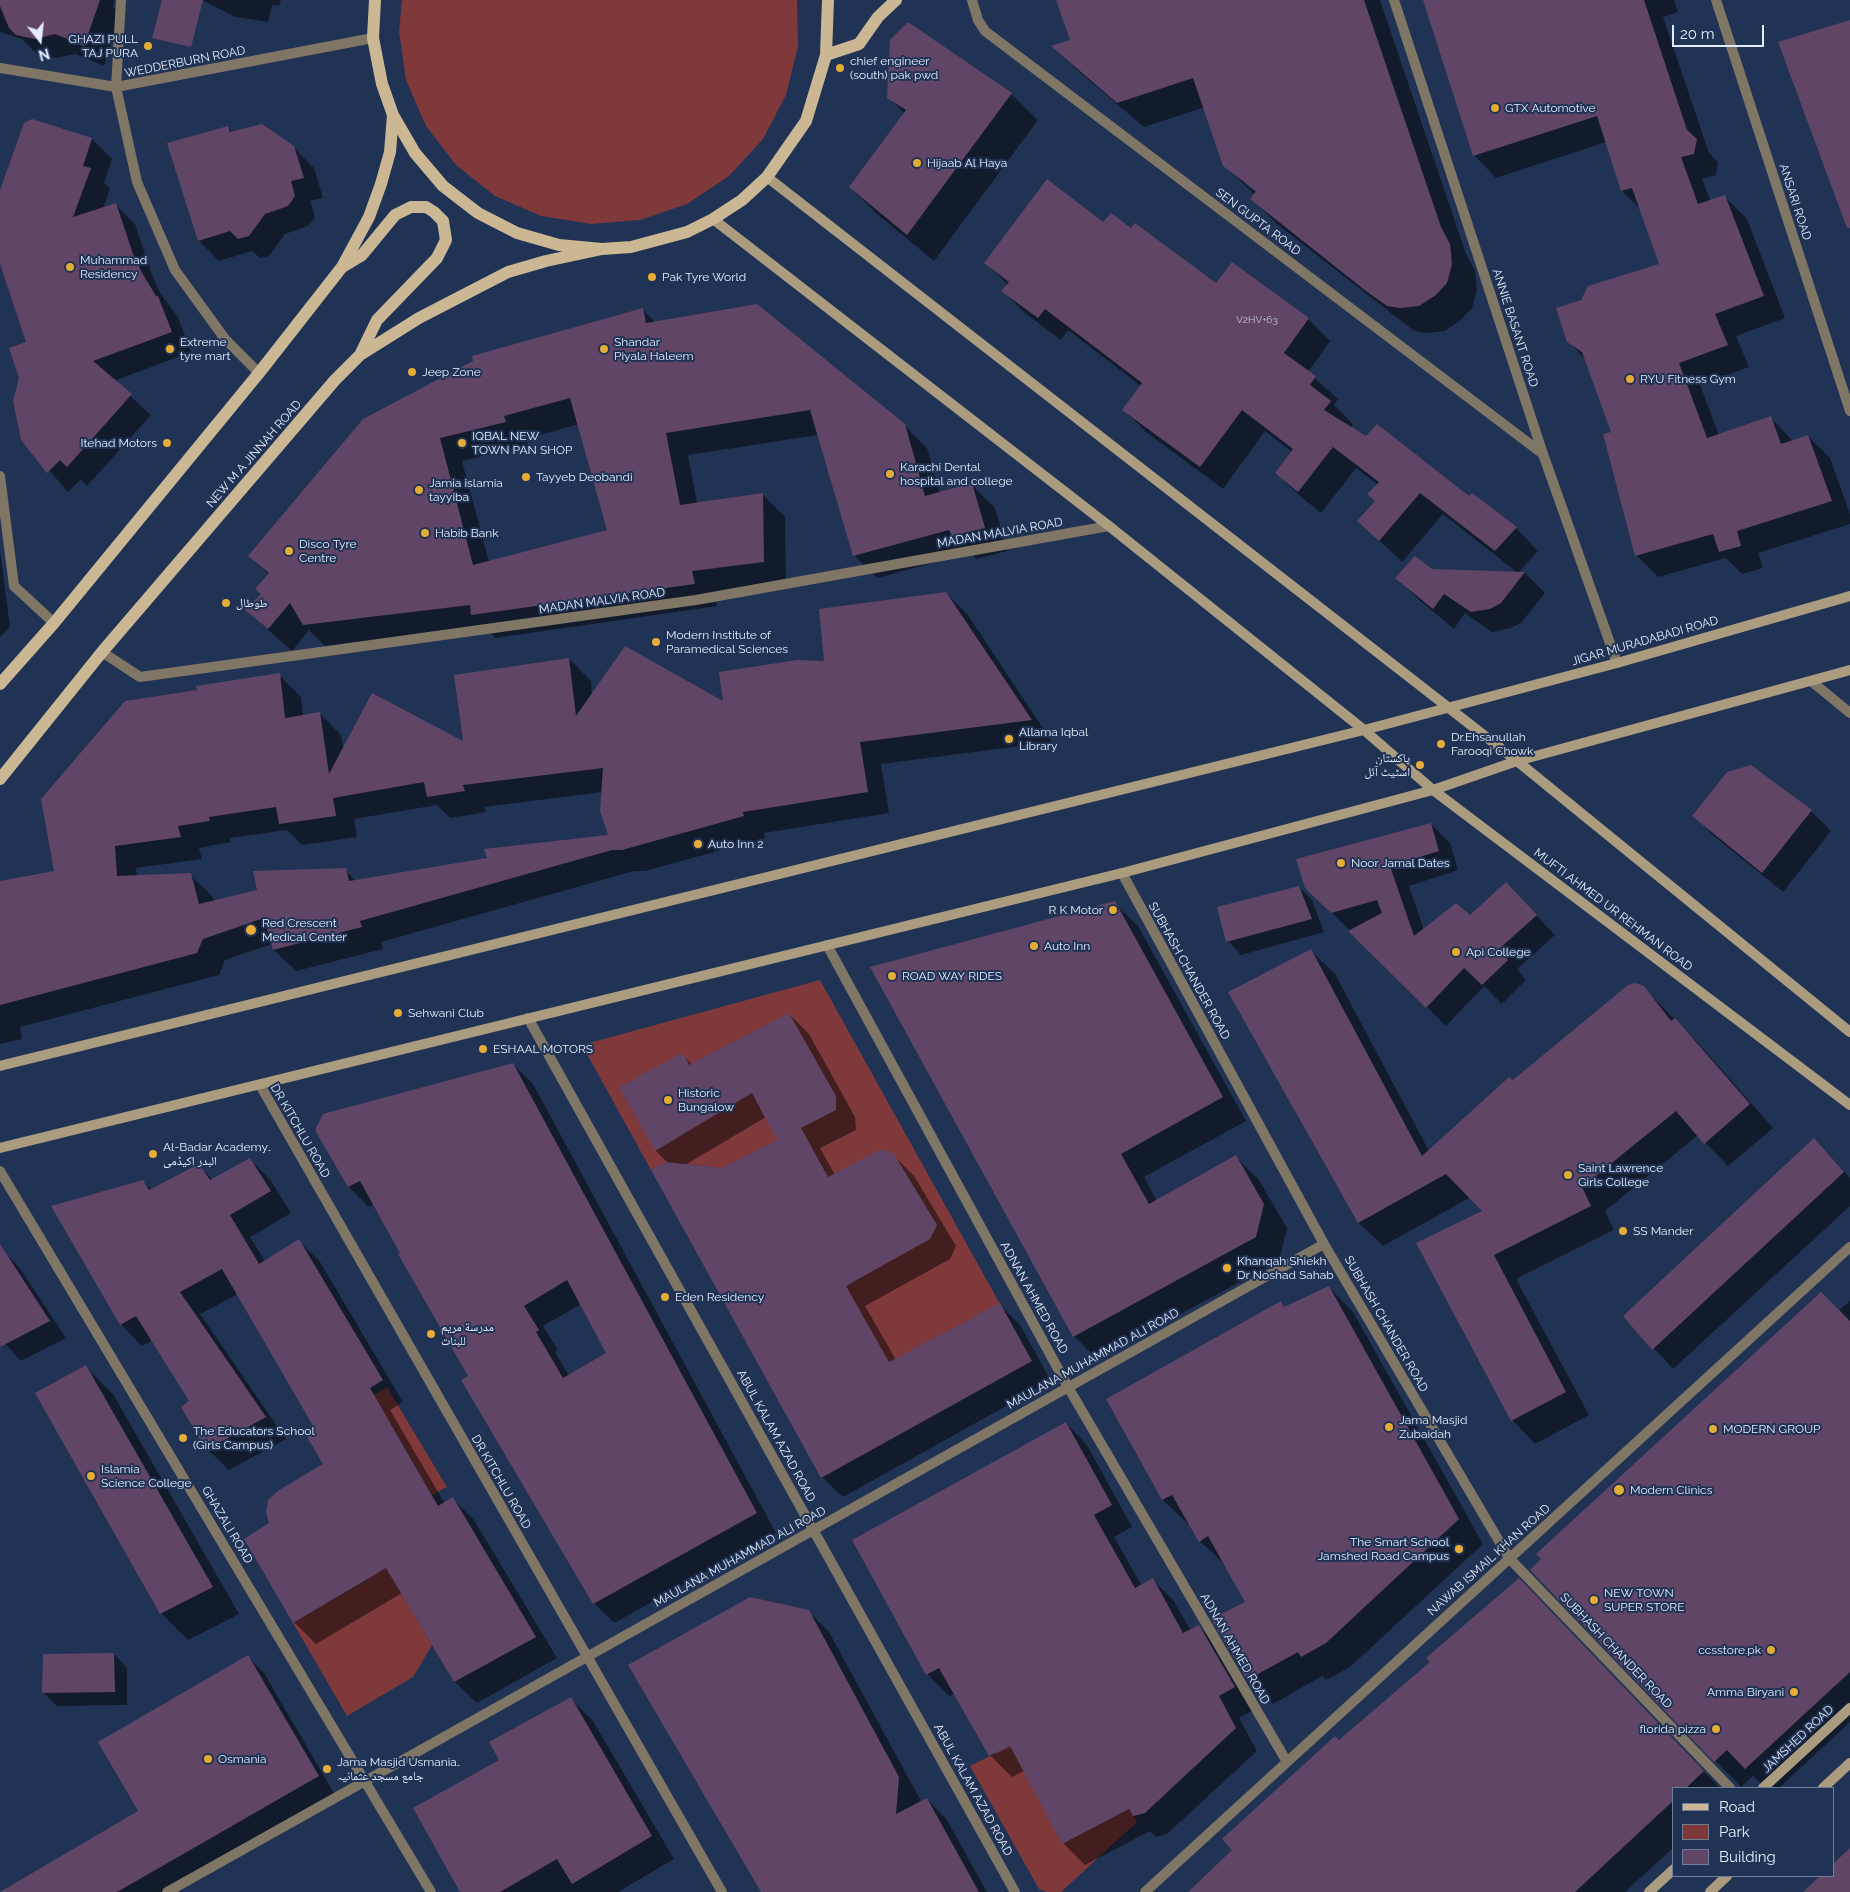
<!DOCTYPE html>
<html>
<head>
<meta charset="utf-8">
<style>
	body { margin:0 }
	#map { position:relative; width:1850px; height:1892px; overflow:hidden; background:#213354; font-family:Raleway,sans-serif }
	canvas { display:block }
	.legend { position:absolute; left:1672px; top:1787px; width:162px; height:90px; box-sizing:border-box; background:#213354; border:1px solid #6e7d98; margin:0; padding:6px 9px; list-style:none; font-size:15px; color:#e2ecfd }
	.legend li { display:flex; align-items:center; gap:10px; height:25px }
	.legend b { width:25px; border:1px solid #6e7d98 }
	.north { position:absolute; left:15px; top:15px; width:50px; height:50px; -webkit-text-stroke:4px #213354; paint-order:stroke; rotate:164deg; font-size:14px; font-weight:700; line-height:20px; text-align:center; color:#e2ecfd }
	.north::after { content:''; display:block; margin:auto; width:18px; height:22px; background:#e2ecfd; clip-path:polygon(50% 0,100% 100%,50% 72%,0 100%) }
	.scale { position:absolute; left:1672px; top:25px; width:92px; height:22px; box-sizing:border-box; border:2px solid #e2ecfd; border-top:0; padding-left:6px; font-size:15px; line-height:18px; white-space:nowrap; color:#e2ecfd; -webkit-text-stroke:4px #213354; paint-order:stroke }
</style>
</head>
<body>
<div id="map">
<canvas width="1850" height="1892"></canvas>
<ul class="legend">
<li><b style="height:6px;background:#cbb794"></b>Road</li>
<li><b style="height:14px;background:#7f393a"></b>Park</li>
<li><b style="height:14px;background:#614566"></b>Building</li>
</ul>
<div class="north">N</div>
<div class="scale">20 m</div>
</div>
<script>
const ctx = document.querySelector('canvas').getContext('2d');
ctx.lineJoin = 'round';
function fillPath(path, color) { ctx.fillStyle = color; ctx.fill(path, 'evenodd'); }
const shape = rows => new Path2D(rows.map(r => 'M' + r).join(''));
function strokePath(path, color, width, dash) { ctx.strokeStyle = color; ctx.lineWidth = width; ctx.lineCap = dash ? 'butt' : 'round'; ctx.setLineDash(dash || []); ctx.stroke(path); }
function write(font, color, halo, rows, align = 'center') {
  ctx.font = font + ' Raleway,"Noto Naskh Arabic",sans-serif'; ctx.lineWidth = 4; ctx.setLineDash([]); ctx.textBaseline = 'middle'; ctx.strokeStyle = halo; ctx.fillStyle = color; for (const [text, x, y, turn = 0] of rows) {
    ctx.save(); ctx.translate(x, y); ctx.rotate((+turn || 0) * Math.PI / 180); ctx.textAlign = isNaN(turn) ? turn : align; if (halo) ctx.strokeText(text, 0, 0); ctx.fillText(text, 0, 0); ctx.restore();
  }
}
fillPath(shape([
	[402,0,797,0,798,46,786,95,763,139,729,176,687,204,640,220,591,224,541,216,495,196,456,165,426,126,406,80,399,31],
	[820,980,1000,1304,888,1363,722,1168,666,1162,651,1170,582,1045],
	[387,1387,447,1487,432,1495,391,1424,364,1401],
	[386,1568,432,1645,413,1677,347,1716,293,1623],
	[1010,1746,1062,1843,1129,1809,1137,1822,1061,1892,1047,1892,1039,1889,970,1766]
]), '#7f393a');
fillPath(shape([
	[0,0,114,0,113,7,121,15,104,66,76,54,56,58,38,55,22,39,0,32],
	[202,0,281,0,279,6,272,5,268,22,235,17],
	[1075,0,1380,0,1466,254,1475,270,1477,290,1472,308,1461,320,1445,331,1427,333,1414,331,1277,224,1252,199,1255,195,1225,166,1205,107,1144,127,1078,71,1053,46,1072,41],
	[1245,181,1262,194,1261,196,1245,184],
	[1424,0,1674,0,1678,12,1663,17,1709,153,1718,162,1716,175,1702,179,1711,202,1725,197,1747,219,1785,318,1736,336,1749,367,1700,385,1719,435,1771,418,1793,441,1808,436,1830,458,1850,514,1850,524,1758,553,1763,568,1742,574,1726,558,1658,577,1636,555,1613,433,1586,360,1568,341,1581,301,1660,264,1641,210,1622,191,1606,142,1496,178,1474,155],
	[1011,94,1038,120,934,261,877,214,850,187,905,114,889,98],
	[228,127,233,133,293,147,314,168,323,198,310,201,315,217,308,226,285,234,269,256,260,258,252,251,219,261,199,241,168,144],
	[92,139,112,159,104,183,110,189,103,208,115,204,135,224,152,275,160,293,178,317,191,352,114,381,151,415,87,486,81,479,68,492,24,441,27,343,0,260,0,212],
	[1103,224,1131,230,1216,285,1232,263,1308,319,1330,341,1308,372,1338,399,1334,405,1353,424,1350,428,1469,498,1473,494,1516,528,1538,551,1518,573,1443,514,1402,562,1359,521,1376,502,1378,485,1356,468,1321,513,1299,495,1276,473,1292,452,1265,431,1223,489,1146,432,1124,410,1141,386,1068,330,1061,340,1025,313,1003,291,1008,285,986,263],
	[643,310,656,323,904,425,927,448,940,493,972,485,995,508,1007,551,976,559,970,553,877,578,854,555,818,435,688,455,697,503,762,494,785,517,786,585,714,594,717,606,495,638,486,628,327,648,309,630,292,651,246,610,262,594,269,575,249,556],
	[579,424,608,531,489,562,462,461,528,445,526,439],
	[0,550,10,627,0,637],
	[1431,570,1525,573,1545,593,1521,623,1511,628,1492,632,1465,613,1454,629,1417,598,1397,578],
	[946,593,968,615,1052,742,881,764,889,813,764,833,765,838,645,871,634,871,381,942,383,949,296,971,274,950,272,944,225,960,219,975,20,1027,22,1039,0,1044,0,883,55,872,198,691,279,675,301,697,303,716,320,714,341,735,344,750,465,744,569,659,591,681,592,696,725,703,825,662],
	[603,792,609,837,489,859,356,881,345,870,214,902,212,896,190,875,137,876,136,868,202,859,199,848,231,842,230,838,287,830,302,845,357,837,354,819,437,805,450,818,486,812,484,807],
	[1811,811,1831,831,1783,892,1714,836,1694,816],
	[1431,824,1450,843,1458,870,1409,886,1424,930,1525,903,1555,935,1517,969,1526,980,1502,1004,1484,986,1446,1026,1306,887],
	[1299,887,1312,900,1324,932,1241,955,1228,941],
	[1114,903,1138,926,1246,1121,1144,1177,1157,1201,1236,1157,1259,1180,1287,1228,1279,1261,1097,1359,1074,1336],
	[1311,951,1335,974,1429,1151,1513,1082,1643,987,1698,1043,1773,1128,1728,1166,1698,1135,1605,1211,1614,1230,1516,1279,1589,1415,1535,1444,1512,1420,1484,1211,1471,1197,1383,1246,1359,1223,1229,992],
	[789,1014,809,1034,855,1117,856,1130,820,1148,835,1175,893,1155,914,1176,956,1246,950,1259,865,1306,896,1360,1000,1305,1020,1325,1051,1381,843,1497,822,1477,668,1163,656,1151,621,1087,682,1054,692,1065],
	[766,1117,779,1141,723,1170,685,1165],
	[513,1064,533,1084,776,1533,614,1623,594,1603,374,1204,369,1207,349,1187,317,1130],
	[581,1304,608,1353,569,1376,555,1352,558,1350,543,1326],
	[1814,1139,1850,1178,1850,1206,1673,1369,1625,1316],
	[250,1159,271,1181,291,1213,250,1237,265,1261,299,1241,320,1262,403,1402,390,1410,445,1504,453,1499,474,1520,557,1658,477,1703,455,1682,402,1593,316,1644,294,1622,246,1540,270,1523,325,1464,318,1431,238,1294,200,1314,286,1439,229,1470,207,1449,190,1402,153,1340,142,1346,121,1324,143,1181,152,1190,198,1165,213,1180],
	[0,1248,19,1267,66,1338,21,1361,0,1338],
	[1329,1287,1353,1312,1483,1544,1350,1667,1326,1680,1322,1676,1273,1704,1248,1680,1213,1619,1246,1602,1225,1565,1200,1541,1189,1523,1188,1524,1163,1500,1108,1399,1281,1303,1286,1308],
	[1850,1301,1850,1722,1779,1788,1766,1788,1753,1776,1741,1787,1531,1570],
	[86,1367,113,1394,239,1614,188,1640,161,1613],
	[1066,1423,1087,1445,1132,1527,1114,1537,1142,1586,1153,1580,1174,1601,1191,1631,1199,1627,1221,1648,1256,1709,1239,1718,1257,1751,1167,1834,1156,1837,1150,1831,1085,1865,1063,1843,1024,1771,1012,1777,990,1755,955,1693,949,1696,927,1674],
	[1016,1744,995,1754,995,1751],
	[1544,1605,1720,1788,1674,1788,1674,1847,1625,1892,1188,1892,1234,1850,1339,1742],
	[808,1611,829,1632,920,1799,919,1803,927,1799,947,1820,987,1892,763,1892],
	[114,1654,127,1668,127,1705,57,1706,43,1692],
	[248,1657,264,1673,334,1793,162,1892,3,1892,140,1812],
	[571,1699,593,1721,674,1859,618,1892,461,1892,501,1760]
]), '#0007');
fillPath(shape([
	[0,0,100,0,84,46,55,34,35,39,16,35,9,28,0,6],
	[162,0,203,0,191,47,152,38],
	[1056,0,1364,0,1441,227,1450,244,1452,264,1447,283,1436,295,1419,306,1400,308,1387,306,1366,291,1250,199,1256,191,1223,166,1193,78,1117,103,1051,46,1070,40],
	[1423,0,1644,0,1687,130,1697,139,1694,154,1681,157,1698,204,1725,195,1764,296,1715,314,1728,345,1679,363,1707,438,1771,416,1781,444,1808,435,1832,501,1737,531,1741,546,1719,552,1713,534,1635,556,1603,434,1611,432,1582,352,1567,342,1556,308,1581,300,1588,286,1659,264,1632,188,1621,191,1597,116,1473,156],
	[1850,20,1850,228,1847,228,1778,42],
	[908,22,1012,93,907,235,849,187,906,110,887,98,890,40],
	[32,119,92,138,83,166,91,168,73,217,116,203,133,254,141,271,156,296,158,296,172,332,93,361,132,394,67,467,60,460,47,473,21,440,13,401,19,378,9,348,26,342,0,264,0,190,24,123],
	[262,124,294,146,304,178,291,181,295,196,288,206,265,214,249,236,238,239,230,231,198,241,167,143,228,126,230,132],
	[1047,179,1103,222,1111,213,1131,228,1135,223,1216,283,1232,262,1309,318,1284,353,1316,376,1310,385,1331,401,1324,410,1366,436,1377,424,1469,496,1472,493,1517,527,1495,551,1420,493,1379,541,1357,521,1375,501,1367,494,1379,482,1333,447,1298,492,1275,473,1293,449,1242,410,1200,467,1122,410,1142,383,1045,309,1038,318,1001,291,1009,282,984,263],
	[757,304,905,424,925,496,972,483,985,528,952,536,949,530,853,556,810,410,666,433,680,505,763,493,764,562,692,571,695,584,471,615,470,605,303,625,290,603,268,629,245,610,261,594,255,589,269,573,248,556,363,419,473,361,472,356,643,308,646,323],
	[570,398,607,530,473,565,440,438,506,422,504,416],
	[1415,556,1432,569,1525,572,1501,603,1490,609,1471,612,1444,594,1433,609,1395,578],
	[946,592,1032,720,860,742,868,792,743,812,744,816,622,850,612,850,360,921,362,927,273,950,264,918,203,939,197,953,0,1005,0,881,54,871,41,799,125,701,197,690,196,686,280,673,285,718,320,712,329,774,372,693,463,741,454,675,569,658,576,716,625,646,723,701,719,672,797,660,824,661,819,609],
	[603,768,600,811,608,835,484,849,487,858,349,881,346,868,253,871,257,890,199,904,191,873,117,876,115,846,181,837,178,826,210,821,209,817,276,807,279,824,336,816,333,798,424,782,427,797,465,791,463,785],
	[1751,765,1812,810,1762,873,1692,816,1727,772],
	[1431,823,1439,851,1390,866,1414,936,1456,903,1470,915,1506,882,1537,915,1499,949,1508,960,1482,985,1464,968,1426,1008,1348,931,1382,913,1377,900,1331,913,1305,888,1296,859],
	[1299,886,1312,919,1226,942,1217,907],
	[1115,901,1223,1097,1121,1154,1149,1204,1236,1155,1264,1204,1256,1237,1073,1337,870,967],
	[1311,949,1422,1156,1509,1077,1513,1080,1628,985,1635,983,1644,986,1671,1021,1675,1018,1750,1104,1704,1144,1676,1111,1582,1187,1591,1206,1494,1255,1566,1392,1511,1421,1416,1243,1482,1211,1446,1174,1358,1223,1228,992],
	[789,1013,836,1096,836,1110,801,1128,828,1177,881,1149,894,1154,937,1225,930,1239,846,1286,889,1362,1000,1303,1032,1361,821,1478,651,1170,666,1162,722,1168,777,1140,752,1093,655,1151,619,1087,683,1053,689,1065],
	[513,1063,757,1513,593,1604,461,1380,468,1376,398,1254,400,1253,360,1181,348,1187,315,1130,323,1114],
	[567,1280,606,1353,563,1378,536,1332,539,1330,524,1306],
	[1814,1138,1844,1172,1652,1350,1623,1316],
	[250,1158,271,1191,230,1215,259,1264,299,1239,383,1380,370,1388,438,1506,453,1497,536,1637,454,1682,386,1568,293,1623,244,1539,269,1523,266,1512,268,1500,279,1490,323,1464,307,1437,316,1431,222,1269,180,1292,266,1417,206,1450,181,1407,189,1401,136,1316,120,1325,51,1206,143,1180,149,1190,199,1164,210,1180],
	[0,1244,50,1321,0,1347],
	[1329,1286,1459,1519,1326,1643,1301,1657,1298,1652,1247,1680,1211,1619,1245,1602,1208,1536,1199,1542,1172,1495,1162,1500,1106,1399,1281,1301,1284,1307],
	[1821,1292,1850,1321,1850,1672,1745,1769,1727,1750,1714,1762,1530,1570,1541,1559,1536,1554],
	[86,1365,213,1587,160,1614,35,1393],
	[1066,1422,1112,1505,1094,1515,1135,1588,1153,1578,1183,1633,1199,1625,1235,1687,1219,1696,1236,1728,1145,1813,1133,1816,1129,1809,1062,1844,1010,1746,989,1756,939,1668,926,1675,852,1540],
	[1519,1578,1704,1771,1686,1788,1674,1788,1674,1800,1575,1892,1188,1892,1232,1850,1222,1839,1335,1736,1339,1740,1430,1662,1426,1658],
	[750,1597,809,1610,899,1777,896,1814,927,1798,979,1892,761,1892,628,1665],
	[114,1653,115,1692,42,1693,43,1654],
	[248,1655,319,1776,117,1892,0,1892,138,1811,98,1742],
	[571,1697,652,1836,572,1884,557,1859,500,1892,460,1892,413,1808,499,1760,489,1742],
	[1850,1848,1850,1892,1803,1892,1820,1876,1834,1876,1834,1863]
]), '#614566');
strokePath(shape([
	[121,0,116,87,137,182,175,270,225,339,259,373],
	[972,0,978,20,985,31,1543,454],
	[1394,0,1543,454,1617,663],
	[1716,0,1850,411],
	[0,68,116,87,373,38],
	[0,476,14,586,54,623],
	[102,652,140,677,696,600,1109,526],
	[1811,681,1850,713],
	[1122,873,1324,1244,1509,1558,1730,1788],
	[827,945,1068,1387,1287,1762],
	[528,1018,1015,1892],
	[260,1085,722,1892],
	[0,1171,431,1892],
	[167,1892,1324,1244],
	[1145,1892,1850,1247]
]), '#807665', 10);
strokePath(shape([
	[767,177,1517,761,1850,1032],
	[713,219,1109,526,1364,730,1433,790,1850,1105],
	[0,1066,1364,730,1617,663,1850,596],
	[0,1148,1122,873,1433,790,1517,761,1850,670],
	[1763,1788,1850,1708],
	[1823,1788,1850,1763],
	[1649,1892,1674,1869],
	[1710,1892,1727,1876]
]), '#ab9b7f', 10);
strokePath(shape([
	[375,0,373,38,382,84,393,115,415,153,443,186,478,213,517,233,559,245,602,249,631,247,687,232,713,219,742,200,767,177,806,121,826,55,828,0],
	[826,55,859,44,878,17,896,0],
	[342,267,362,255,395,215,411,207,426,207,434,212,443,221,446,240,437,258,377,320,360,355],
	[0,684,54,623,259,373,342,267,369,217,381,184,390,152,393,115],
	[0,779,102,652,335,380,360,355,419,318,508,272,546,261,602,249]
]), '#cbb794', 12);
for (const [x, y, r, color] of [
	[148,46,5,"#e6ad36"],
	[840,68,5,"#e6ad36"],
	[1495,108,5,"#e6ad36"],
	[917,163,5,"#e6ad36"],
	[70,267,5,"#e6ad36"],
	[652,277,5,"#e6ad36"],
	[170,349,5,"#e6ad36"],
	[604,349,5,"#e6ad36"],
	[412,372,5,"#e6ad36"],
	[1630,379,5,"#e6ad36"],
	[167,443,5,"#e6ad36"],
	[462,443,5,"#e6ad36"],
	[890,474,5,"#e6ad36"],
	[526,477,5,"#e6ad36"],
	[419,490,5,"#e6ad36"],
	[425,533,5,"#e6ad36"],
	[289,551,5,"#e6ad36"],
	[226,603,5,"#e6ad36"],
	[656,642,5,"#e6ad36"],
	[1009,739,5,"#e6ad36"],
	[1441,744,5,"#e6ad36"],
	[1420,765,5,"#e6ad36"],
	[698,844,5,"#e6ad36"],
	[1341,863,5,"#e6ad36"],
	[1113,910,5,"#e6ad36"],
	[251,930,6,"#e6ad36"],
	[1034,946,5,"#e6ad36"],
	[1456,952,5,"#e6ad36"],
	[892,976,5,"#e6ad36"],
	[398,1013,5,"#e6ad36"],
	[483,1049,5,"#e6ad36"],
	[668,1100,5,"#e6ad36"],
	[153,1154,5,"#e6ad36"],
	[1568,1175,5,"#e6ad36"],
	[1623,1231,5,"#e6ad36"],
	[1227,1268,5,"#e6ad36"],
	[665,1297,5,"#e6ad36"],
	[431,1334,5,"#e6ad36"],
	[1389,1427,5,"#e6ad36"],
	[1713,1429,5,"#e6ad36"],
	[183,1438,5,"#e6ad36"],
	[91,1476,5,"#e6ad36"],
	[1619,1490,6,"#e6ad36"],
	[1459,1549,5,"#e6ad36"],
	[1594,1600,5,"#e6ad36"],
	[1771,1650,5,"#e6ad36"],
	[1794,1692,5,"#e6ad36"],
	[1716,1729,5,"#e6ad36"],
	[208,1759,5,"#e6ad36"],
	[327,1769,5,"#e6ad36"]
]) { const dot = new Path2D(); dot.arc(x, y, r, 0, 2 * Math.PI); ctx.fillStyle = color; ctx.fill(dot); strokePath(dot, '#213354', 2); }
write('10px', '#c2c2d7', null, [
	["V2HV+63",1257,320]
]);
write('12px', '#e2ecfd', '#213354', [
	["GHAZI PULL",138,39,"right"],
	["TAJ PURA",138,53,"right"],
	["chief engineer",850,61],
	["(south) pak pwd",850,75],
	["GTX Automotive",1505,108],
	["Hijaab Al Haya",927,163],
	["Muhammad",80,260],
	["Residency",80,274],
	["Pak Tyre World",662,277],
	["Extreme",180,342],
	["tyre mart",180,356],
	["Shandar",614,342],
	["Piyala Haleem",614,356],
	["Jeep Zone",422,372],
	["RYU Fitness Gym",1640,379],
	["IQBAL NEW",472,436],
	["TOWN PAN SHOP",472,450],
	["Itehad Motors",157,443,"right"],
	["Karachi Dental",900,467],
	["hospital and college",900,481],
	["Tayyeb Deobandi",536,477],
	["Jamia islamia",429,483],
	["tayyiba",429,497],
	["Habib Bank",435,533],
	["Disco Tyre",299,544],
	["Centre",299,558],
	["طوطال",236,603],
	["Modern Institute of",666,635],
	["Paramedical Sciences",666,649],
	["Allama Iqbal",1019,732],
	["Library",1019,746],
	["Dr.Ehsanullah",1451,737],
	["Farooqi Chowk",1451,751],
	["پاکستان",1410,758,"right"],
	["اسٹیٹ آئل",1410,772,"right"],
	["Auto Inn 2",708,844],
	["Noor Jamal Dates",1351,863],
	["R K Motor",1103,910,"right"],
	["Red Crescent",262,923],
	["Medical Center",262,937],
	["Auto Inn",1044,946],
	["Api College",1466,952],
	["ROAD WAY RIDES",902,976],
	["Sehwani Club",408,1013],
	["ESHAAL MOTORS",493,1049],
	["Historic",678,1093],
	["Bungalow",678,1107],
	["Al-Badar Academy۔",163,1147],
	["البدر اکیڈمی",163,1161],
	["Saint Lawrence",1578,1168],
	["Girls College",1578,1182],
	["SS Mander",1633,1231],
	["Khanqah Shiekh",1237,1261],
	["Dr Noshad Sahab",1237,1275],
	["Eden Residency",675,1297],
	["مدرسة مريم",441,1327],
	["للبنات",441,1341],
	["Jama Masjid",1399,1420],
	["Zubaidah",1399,1434],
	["MODERN GROUP",1723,1429],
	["The Educators School",193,1431],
	["(Girls Campus)",193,1445],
	["Islamia",101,1469],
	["Science College",101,1483],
	["Modern Clinics",1630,1490],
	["The Smart School",1449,1542,"right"],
	["Jamshed Road Campus",1449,1556,"right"],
	["NEW TOWN",1604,1593],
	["SUPER STORE",1604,1607],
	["ccsstore.pk",1761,1650,"right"],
	["Amma Biryani",1784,1692,"right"],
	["florida pizza",1706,1729,"right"],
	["Osmania",218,1759],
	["Jama Masjid Usmania۔",337,1762],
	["جامع مسجد عثمانیہ",337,1776]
], 'left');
write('12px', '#e2ecfd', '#213354', [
	["WEDDERBURN ROAD",185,62,-11],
	["ANSARI ROAD",1795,202,72],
	["SEN GUPTA ROAD",1258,222,37],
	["ANNIE BASANT ROAD",1515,328,72],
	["NEW M A JINNAH ROAD",254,454,-49],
	["MADAN MALVIA ROAD",1000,533,-10],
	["MADAN MALVIA ROAD",602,601,-8],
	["JIGAR MURADABADI ROAD",1645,641,-16],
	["MUFTI AHMED UR REHMAN ROAD",1613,910,37],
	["SUBHASH CHANDER ROAD",1189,971,61],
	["DR KITCHLU ROAD",300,1131,60],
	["ADNAN AHMED ROAD",1034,1298,61],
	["SUBHASH CHANDER ROAD",1386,1324,60],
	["MAULANA MUHAMMAD ALI ROAD",1093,1359,-29],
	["ABUL KALAM AZAD ROAD",776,1436,61],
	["DR KITCHLU ROAD",501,1482,60],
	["GHAZALI ROAD",227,1525,59],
	["MAULANA MUHAMMAD ALI ROAD",740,1557,-29],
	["NAWAB ISMAIL KHAN ROAD",1489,1560,-42],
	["ADNAN AHMED ROAD",1235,1649,60],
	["SUBHASH CHANDER ROAD",1616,1651,46],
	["JAMSHED ROAD",1798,1739,-43],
	["ABUL KALAM AZAD ROAD",973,1790,61]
]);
</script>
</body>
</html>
